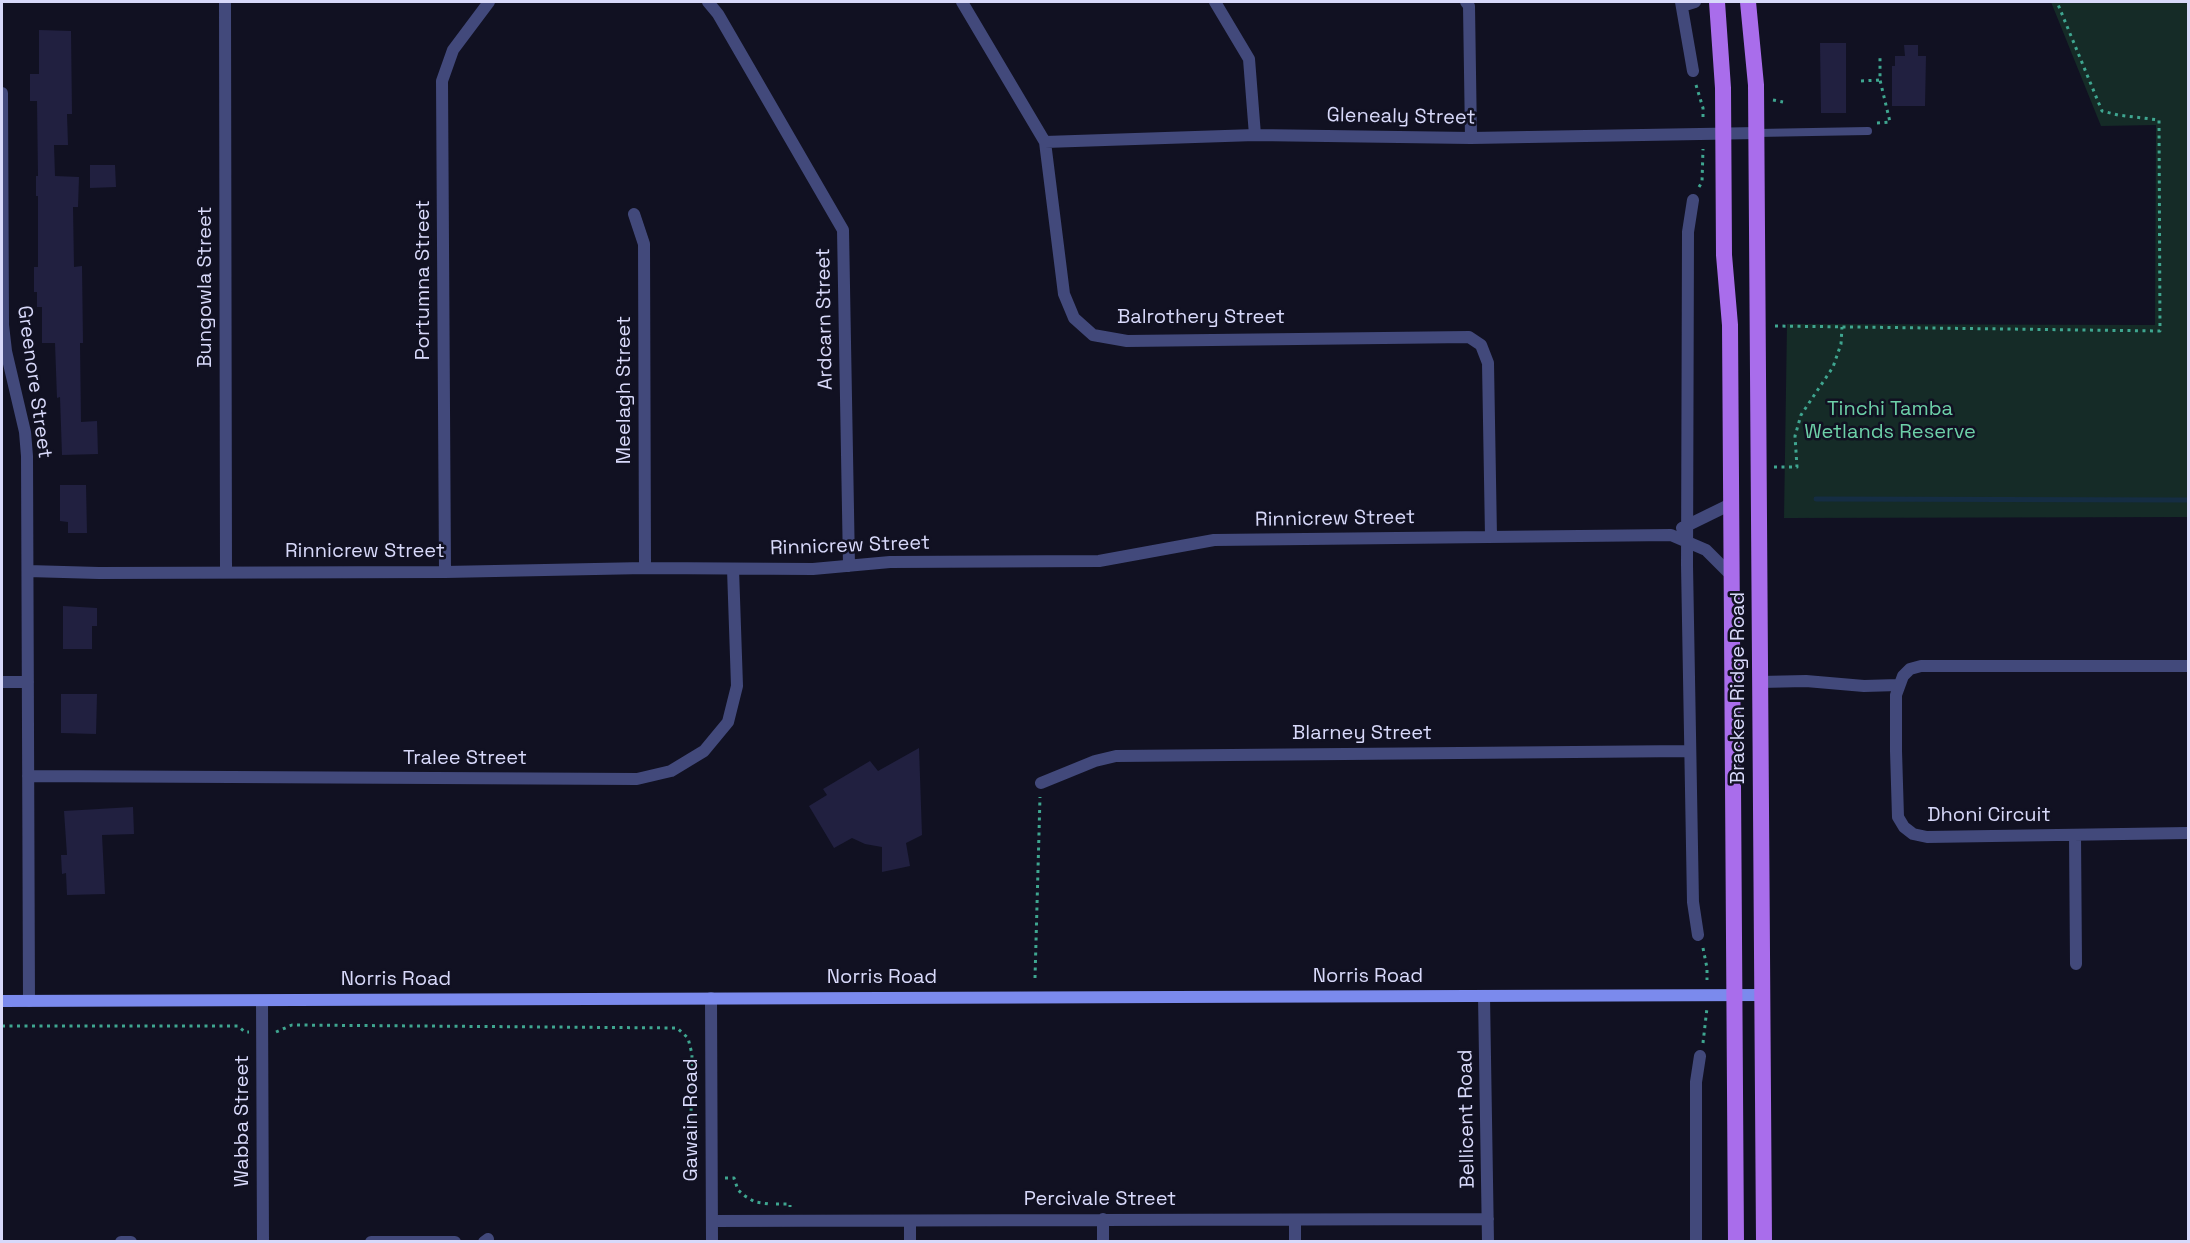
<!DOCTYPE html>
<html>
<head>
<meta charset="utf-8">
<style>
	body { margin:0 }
	#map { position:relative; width:2190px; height:1243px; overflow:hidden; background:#112; font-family:"Space Grotesk",sans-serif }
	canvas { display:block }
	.frame { position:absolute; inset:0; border:3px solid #d8d9fa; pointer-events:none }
</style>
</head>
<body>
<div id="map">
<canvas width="2190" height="1243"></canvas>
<div class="frame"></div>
</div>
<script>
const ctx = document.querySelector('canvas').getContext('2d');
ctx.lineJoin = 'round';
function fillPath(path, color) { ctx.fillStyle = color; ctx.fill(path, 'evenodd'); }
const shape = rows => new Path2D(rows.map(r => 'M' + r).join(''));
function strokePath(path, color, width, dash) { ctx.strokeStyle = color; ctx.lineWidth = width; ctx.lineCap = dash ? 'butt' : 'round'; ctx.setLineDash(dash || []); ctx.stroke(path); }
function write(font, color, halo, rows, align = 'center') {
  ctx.font = font + ' "Space Grotesk",sans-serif'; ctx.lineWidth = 5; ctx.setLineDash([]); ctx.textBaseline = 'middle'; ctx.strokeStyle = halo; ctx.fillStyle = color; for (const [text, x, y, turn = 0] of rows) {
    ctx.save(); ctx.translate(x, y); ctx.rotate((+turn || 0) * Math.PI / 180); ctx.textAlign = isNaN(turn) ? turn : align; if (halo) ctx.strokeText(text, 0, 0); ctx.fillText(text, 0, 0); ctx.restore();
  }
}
fillPath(shape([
	[2051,2,2188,2,2188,517,1784,518,1787,324,2155,325,2156,125,2101,126]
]), '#152b27');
strokePath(shape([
	[1816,499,2188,500]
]), '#152d43', 5);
fillPath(shape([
	[39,30,71,31,72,114,67,114,68,145,54,145,55,176,79,177,78,207,73,207,74,267,82,266,83,343,80,343,81,422,97,421,98,454,62,455,60,397,57,398,55,343,42,343,42,307,37,307,37,292,34,292,34,267,38,267,38,196,36,196,36,176,38,176,37,101,30,101,30,74,39,74],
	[1820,43,1846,43,1846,113,1821,113],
	[1904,45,1918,45,1918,56,1926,56,1925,106,1892,106,1892,66,1895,66,1895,56,1905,56],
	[90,165,115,165,116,187,90,188],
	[60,485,86,485,87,533,68,533,68,522,60,521],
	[63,606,97,608,97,626,92,626,92,649,63,649],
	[61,694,97,694,96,734,61,733],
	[919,748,922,835,906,843,910,866,882,872,882,847,865,844,852,838,834,848,809,806,827,795,823,789,870,761,878,771],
	[133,807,134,834,102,835,105,894,67,895,66,873,62,874,61,855,67,855,64,811]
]), '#212040');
strokePath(shape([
	[1861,81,1880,80],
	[1696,85,1703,108,1703,119],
	[1773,100,1783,102],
	[1877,123,1890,122,1880,80,1880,56],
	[1699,187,1702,182,1703,149],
	[1775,326,2160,331,2159,120,2118,115,2102,111,2057,2],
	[1774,467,1797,467,1795,436,1801,415,1833,367,1841,344,1842,327],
	[1703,948,1707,968,1707,980],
	[1035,978,1040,797],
	[2,1026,238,1026,245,1032,249,1032],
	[276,1032,292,1025,677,1028,688,1038,692,1054,690,1179,698,1179],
	[1703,1043,1707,1008],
	[725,1178,734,1178,738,1190,745,1196,755,1202,769,1204],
	[776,1204,790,1204,790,1207]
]), '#3fa690', 3, [3, 4.5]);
strokePath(shape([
	[1757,133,1868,131]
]), '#42497b', 8);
strokePath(shape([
	[225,2,226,572],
	[708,2,718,14,843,230,849,566],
	[962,2,1045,142,1064,294,1074,318,1093,335,1127,341,1469,337,1481,345,1488,363,1491,537],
	[1215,2,1249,59,1255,135],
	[1466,2,1469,6,1471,138],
	[1681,2,1693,71],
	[1682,6,1695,2],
	[2,93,3,325,6,351,25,432,27,456,29,1001],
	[1045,142,1255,135,1471,138,1757,133],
	[1693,200,1688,232,1687,565,1693,902,1698,935],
	[634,214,644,244,645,568],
	[1682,528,1731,504],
	[28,571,99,573,445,572,645,568,813,569,890,562,1099,561,1214,540,1671,535,1706,550,1732,576],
	[445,572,442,81,453,50,489,2],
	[2188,666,1921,666,1910,669,1903,676,1896,695,1896,751,1898,817,1904,827,1913,834,1927,837,2188,833],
	[2,682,28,682],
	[1760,682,1806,681,1864,686,1898,685],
	[28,776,637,779,671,771,704,751,728,722,737,686,733,569],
	[1041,783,1095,761,1116,756,1689,751],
	[2075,835,2076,964],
	[1484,996,1488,1242],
	[262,1001,263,1242],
	[1103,1219,1103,1242],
	[1295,1220,1295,1242],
	[712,1221,1488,1219],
	[910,1221,910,1242],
	[121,1242,131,1242],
	[371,1242,455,1242],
	[484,1242,488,1239],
	[1696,1242,1696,1082,1700,1056]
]), '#42497b', 12);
strokePath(shape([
	[711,998,712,1242]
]), '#42497b', 12);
strokePath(shape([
	[2,1001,1763,995]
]), '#7b8aed', 12);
strokePath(shape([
	[1717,2,1723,88,1724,255,1730,325,1736,1242],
	[1748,2,1756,85,1764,1242]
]), '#a96deb', 16);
write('20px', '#d8d9fa', '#112', [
	["Glenealy Street",1401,117,1],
	["Portumna Street",424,280,-90],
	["Bungowla Street",206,287,-90],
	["Balrothery Street",1201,318],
	["Ardcarn Street",825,319,-91],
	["Greenore Street",34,382,82],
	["Meelagh Street",625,390,-90],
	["Rinnicrew Street",1335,519,-1],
	["Rinnicrew Street",850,546,-2],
	["Rinnicrew Street",365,552],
	["Bracken Ridge Road",1739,688,-90],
	["Blarney Street",1362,734],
	["Tralee Street",465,759],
	["Dhoni Circuit",1989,816],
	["Norris Road",1368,977],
	["Norris Road",882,978],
	["Norris Road",396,980],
	["Bellicent Road",1467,1119,-91],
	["Gawain Road",692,1120,-90],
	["Wabba Street",243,1121,-90],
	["Percivale Street",1100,1200]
]);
write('20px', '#6dd0a8', '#112', [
	["Tinchi Tamba",1890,410],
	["Wetlands Reserve",1890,433]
]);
</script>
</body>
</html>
